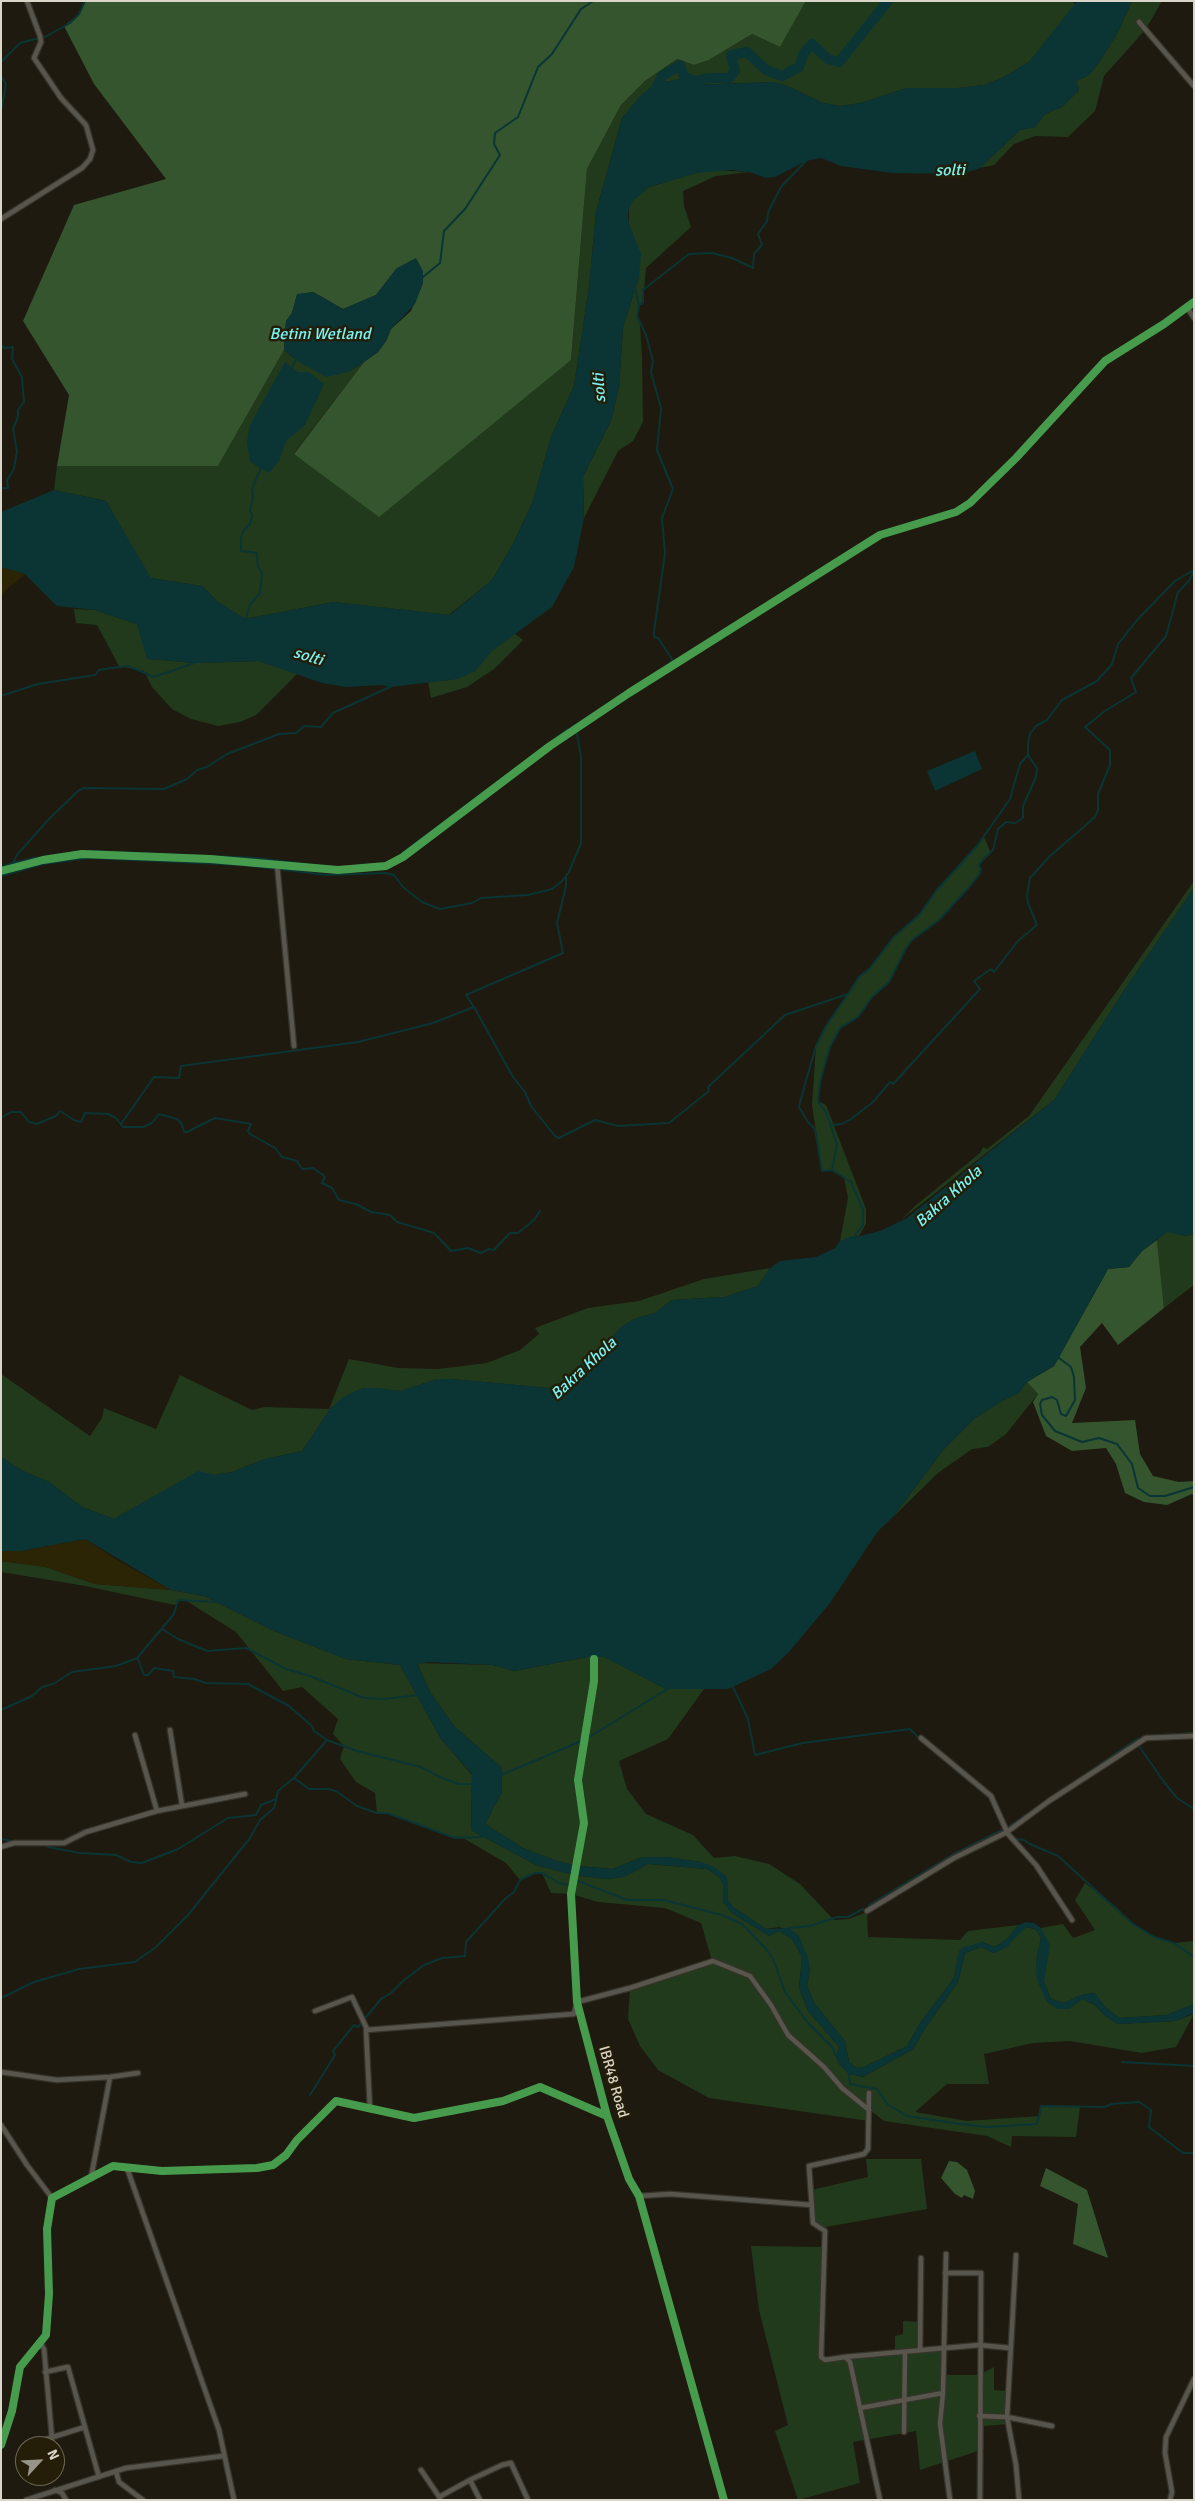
<!DOCTYPE html>
<html>
<head>
<meta charset="utf-8">
<style>
	body { margin:0 }
	#map { position:relative; width:1195px; height:2501px; overflow:hidden; background:#1e1a0f; font-family:Signika,sans-serif }
	canvas { display:block }
	.frame { position:absolute; inset:0; border:2px solid #d9d5c8; pointer-events:none }
	.north { position:absolute; left:15px; top:2436px; width:50px; height:50px; box-sizing:border-box; background:#241e09; border:1px solid #6c6755; border-radius:50%; rotate:65deg; font-size:14px; font-weight:700; line-height:20px; text-align:center; color:#d9d5c8 }
	.north::after { content:''; display:block; margin:auto; width:18px; height:22px; background:#989487; clip-path:polygon(50% 0,100% 100%,50% 72%,0 100%) }
</style>
</head>
<body>
<div id="map">
<canvas width="1195" height="2501"></canvas>
<div class="frame"></div>
<div class="north">N</div>
</div>
<script>
const ctx = document.querySelector('canvas').getContext('2d');
ctx.lineJoin = 'round';
function fillPath(path, color) { ctx.fillStyle = color; ctx.fill(path, 'evenodd'); }
const shape = rows => new Path2D(rows.map(r => 'M' + r).join(''));
function strokePath(path, color, width, dash) { ctx.strokeStyle = color; ctx.lineWidth = width; ctx.lineCap = dash ? 'butt' : 'round'; ctx.setLineDash(dash || []); ctx.stroke(path); }
function write(font, color, halo, rows, align = 'center') {
  ctx.font = font + ' Signika,sans-serif'; ctx.lineWidth = 5; ctx.setLineDash([]); ctx.textBaseline = 'middle'; ctx.strokeStyle = halo; ctx.fillStyle = color; for (const [text, x, y, turn = 0] of rows) {
    ctx.save(); ctx.translate(x, y); ctx.rotate((+turn || 0) * Math.PI / 180); ctx.textAlign = isNaN(turn) ? turn : align; if (halo) ctx.strokeText(text, 0, 0); ctx.fillText(text, 0, 0); ctx.restore();
  }
}
fillPath(shape([
	[806,1,1072,1,1076,5,1029,62,1002,78,984,85,958,88,907,88,861,103,840,106,823,103,790,87,773,82,691,85,680,79,654,84,622,118,596,212,589,287,574,386,551,437,533,501,513,544,492,580,449,615,334,602,245,619,218,602,202,586,150,578,106,501,54,490,57,466,218,466,284,350,296,360,348,372,364,362,294,453,571,360,587,169,621,105,645,81,677,59,694,65,709,60,752,34,780,47],
	[1132,1,1162,1,1146,29,1104,76,1095,111,1068,137,1035,136,1014,144,994,165,980,168,1020,130,1035,127,1045,114,1062,107,1079,90,1076,81,1089,75,1100,61,1118,32],
	[714,170,749,172,716,176,683,191,684,206,691,227,646,268,643,303,639,306,637,316,640,325,642,357,643,422,633,441,618,451,584,518,583,477,611,421,619,387,623,327,639,277,629,224,629,207,633,200,649,187,696,173],
	[74,609,95,610,137,624,148,659,196,663,259,661,297,674,256,715,240,722,218,726,191,719,172,709,152,687,144,671,119,666,97,625,76,623],
	[514,633,523,640,494,669,467,687,431,698,428,682,449,680,475,671,491,651],
	[984,837,991,853,979,865,981,870,970,886,939,920,912,940,905,950,889,982,872,997,858,1017,840,1028,830,1047,820,1082,818,1101,826,1105,866,1209,866,1224,859,1236,840,1241,848,1198,844,1177,832,1170,822,1171,812,1105,816,1046,826,1026,859,977,870,968,893,938,920,914,936,891],
	[1194,881,1194,888,1125,989,1054,1100,901,1220,915,1206,980,1153,983,1147,987,1149,1029,1116],
	[1167,1231,1185,1236,1194,1234,1194,1285,1164,1308,1157,1240],
	[770,1268,758,1286,724,1297,672,1300,655,1313,634,1319,620,1328,603,1348,577,1367,565,1380,549,1388,451,1379,437,1379,401,1391,364,1388,354,1392,330,1409,302,1451,265,1459,232,1472,215,1475,198,1472,114,1519,82,1507,49,1482,23,1471,1,1457,1,1374,90,1436,102,1418,104,1408,156,1429,180,1375,252,1410,265,1407,329,1409,349,1359,398,1368,438,1369,487,1363,520,1350,539,1334,535,1328,588,1308,639,1301,704,1279],
	[1027,1382,1038,1394,1006,1434,988,1447,972,1449,938,1473,893,1517,943,1450,975,1418,1004,1400,1018,1393],
	[1,1561,46,1567,95,1584,171,1590,204,1596,274,1631,346,1659,400,1665,441,1739,472,1775,471,1830,536,1865,574,1875,605,1879,624,1877,648,1864,707,1869,719,1877,723,1884,723,1902,732,1913,769,1936,779,1931,792,1939,802,1957,799,1988,808,2011,839,2047,836,2056,839,2064,849,2074,863,2077,913,2049,926,2027,958,1982,965,1953,981,1947,994,1953,1026,1927,1035,1929,1041,1937,1036,1962,1047,2002,1069,2009,1082,1999,1095,2005,1104,2015,1118,2024,1175,2021,1194,2014,1176,2047,1142,2053,1070,2041,1033,2043,984,2054,989,2084,947,2084,915,2112,967,2121,1040,2116,1041,2106,1080,2107,1076,2137,1012,2136,1011,2147,987,2136,884,2121,870,2110,869,2121,709,2098,658,2070,640,2046,628,2019,630,1988,712,1961,701,1923,665,1908,598,1902,571,1894,551,1893,542,1873,535,1873,520,1880,506,1863,463,1838,455,1838,387,1813,377,1813,375,1793,356,1782,340,1759,344,1746,333,1734,338,1719,302,1687,283,1691,236,1632,185,1600,178,1601,175,1605,85,1586,1,1572],
	[587,1657,605,1657,666,1689,704,1689,668,1739,619,1761,627,1789,646,1814,693,1835,714,1858,735,1856,769,1864,800,1884,834,1920,849,1919,867,1912,868,1937,960,1940,968,1931,1018,1925,1008,1938,995,1947,982,1942,959,1952,954,1978,920,2023,907,2046,864,2067,857,2068,849,2062,845,2041,815,2004,807,1986,810,1969,798,1935,779,1927,766,1929,733,1907,728,1900,728,1882,701,1862,667,1857,643,1857,612,1869,578,1866,557,1861,523,1848,485,1824,502,1792,501,1767,454,1726,430,1692,417,1663,493,1665,514,1671],
	[1085,1883,1116,1907,1133,1924,1154,1937,1174,1943,1194,1941,1194,2004,1167,2015,1119,2018,1105,2007,1094,1993,1081,1995,1064,2003,1051,1999,1044,1982,1041,1928,1063,1924,1073,1938,1095,1930,1075,1900],
	[866,2159,921,2159,927,2209,820,2228,813,2223,811,2190,868,2177],
	[751,2246,825,2247,821,2357,825,2360,895,2352,895,2336,903,2334,903,2321,920,2322,920,2350,944,2349,944,2375,979,2375,994,2367,994,2390,1008,2391,1008,2424,984,2426,984,2449,920,2470,916,2431,853,2442,860,2483,798,2500,775,2431,788,2425,759,2310]
]), '#213a1c');
fillPath(shape([
	[85,1,806,1,780,47,752,34,709,60,694,65,677,59,645,81,621,105,587,169,571,360,379,517,294,454,364,362,378,352,386,341,391,329,411,311,423,283,423,271,397,268,376,295,343,309,313,292,297,295,292,313,286,321,284,350,218,466,57,466,69,395,23,321,74,205,166,179,94,84,64,26,79,14],
	[1157,1240,1164,1308,1118,1345,1102,1323,1080,1347,1086,1388,1072,1423,1135,1420,1140,1454,1153,1476,1179,1482,1194,1481,1194,1496,1192,1494,1167,1505,1144,1502,1125,1493,1116,1464,1106,1448,1072,1451,1046,1436,1033,1402,1038,1394,1027,1382,1054,1366,1108,1269,1129,1267,1142,1251],
	[949,2161,957,2162,967,2170,975,2191,973,2199,964,2195,962,2198,955,2194,941,2178],
	[1046,2168,1087,2190,1108,2258,1073,2244,1078,2204,1040,2186]
]), '#34552d');
fillPath(shape([
	[1,567,25,574,6,590,1,596],
	[85,1539,122,1563,171,1590,95,1584,46,1567,1,1561,1,1551,21,1551]
]), '#2b2405');
fillPath(shape([
	[1077,1,1132,1,1118,32,1100,61,1089,75,1076,81,1079,90,1062,107,1045,114,1035,127,1020,130,980,168,963,174,892,173,841,166,821,158,806,161,775,177,766,178,749,172,731,170,696,173,649,187,634,200,629,207,628,215,629,224,641,254,639,277,623,327,619,387,611,421,583,477,584,518,574,567,552,607,492,651,475,671,458,679,449,680,390,687,382,685,345,687,322,683,259,661,196,663,147,659,137,624,95,610,57,606,25,574,1,567,1,512,54,490,106,501,151,578,202,586,218,602,245,619,334,602,450,615,492,580,513,544,533,501,551,437,574,386,589,287,596,212,622,118,639,97,654,84,680,79,691,85,773,82,790,87,823,103,840,106,861,103,907,88,958,88,984,85,1002,78,1029,62],
	[416,258,423,271,423,283,415,304,391,329,386,341,378,352,364,362,348,372,326,377,296,360,284,350,286,321,292,313,297,294,313,292,343,309,376,295,397,268],
	[285,362,298,372,309,372,324,384,305,425,286,441,279,461,269,473,250,462,247,442,250,425],
	[975,751,982,769,935,791,927,771],
	[1194,888,1194,1234,1185,1236,1167,1232,1142,1251,1129,1267,1108,1269,1054,1366,1027,1382,1019,1393,1004,1400,975,1418,943,1450,893,1517,878,1531,830,1603,789,1652,771,1669,728,1689,666,1689,604,1657,587,1657,514,1671,493,1665,428,1662,417,1664,430,1692,454,1726,501,1767,502,1792,485,1824,523,1848,557,1861,578,1866,612,1869,643,1857,667,1857,701,1862,714,1867,726,1876,728,1882,728,1900,733,1907,766,1929,789,1928,798,1935,808,1957,810,1969,807,1986,815,2004,845,2041,849,2062,857,2068,864,2067,907,2046,920,2023,954,1978,959,1951,962,1948,982,1942,995,1947,1008,1938,1018,1925,1026,1922,1034,1923,1041,1928,1050,1945,1044,1982,1051,1999,1064,2003,1081,1995,1095,1993,1105,2007,1119,2018,1167,2015,1194,2004,1194,2013,1175,2021,1118,2024,1104,2015,1095,2005,1082,1999,1069,2009,1057,2009,1047,2002,1037,1980,1036,1962,1041,1937,1035,1929,1026,1927,1007,1947,994,1953,981,1947,965,1953,958,1982,926,2027,913,2049,863,2077,849,2074,839,2064,836,2056,839,2047,808,2011,799,1988,802,1957,792,1939,779,1931,769,1936,732,1913,723,1902,723,1884,719,1877,707,1869,648,1864,624,1877,605,1879,574,1875,536,1865,471,1830,472,1774,441,1739,400,1665,346,1659,274,1631,204,1596,171,1590,85,1539,21,1551,1,1551,1,1457,23,1471,49,1482,82,1507,114,1519,198,1471,215,1475,232,1472,265,1459,302,1451,330,1409,342,1398,354,1392,364,1388,378,1388,400,1391,437,1379,451,1379,550,1388,565,1380,577,1367,603,1348,620,1328,634,1319,655,1313,672,1300,724,1297,758,1286,770,1268,780,1261,816,1257,835,1248,840,1241,880,1231,907,1218,1054,1100,1125,989]
]), '#0a3534');
strokePath(shape([
	[1,62,20,43,47,36,70,23,79,14,85,1],
	[1,76,6,84,1,111],
	[423,277,440,263,444,231,465,209,500,155,494,144,495,133,518,117,538,67,552,54,581,9,593,1],
	[635,287,639,306,637,316,646,335,653,361,651,372,661,408,657,450,673,489,662,518,665,553,654,632,654,637,658,638,672,659,671,664],
	[639,305,643,303,643,290,689,254,712,253,732,258,753,268,754,254,762,245,758,234,767,221,768,212,781,187,806,161],
	[1,345,4,348,13,347,12,359,22,377,24,402,18,410,18,417,13,429,17,451,14,469,7,480,8,488,1,488],
	[291,369,296,360],
	[245,621,250,605,260,593,262,573,258,567,257,553,241,551,241,538,244,530,250,524,252,515,250,510,253,497,252,489,261,468],
	[654,674,663,669],
	[1,696,38,684,95,675,99,670,104,669,128,666,154,677,197,662],
	[13,863,34,858,92,851,256,858,338,868,357,866],
	[382,864,393,860,568,729],
	[1,867,13,863,17,855,49,819,78,791,84,788,164,789,187,779,197,770,207,767,227,754,279,734,296,733,304,726,321,727,333,713,392,686],
	[1,876,43,864,88,858,244,865,327,875,386,873,394,875,403,887,422,902,440,909,472,903,481,898,528,895,552,889,562,881,569,872,581,843,581,756,577,734,572,727,642,682],
	[474,1007,513,1077,525,1092,531,1106,555,1136,559,1138,595,1120,618,1126,669,1123,709,1091,708,1087,785,1015,848,994,859,977,870,968,893,938,920,914,936,891,977,846,1010,799,1020,764,1028,755],
	[1,1118,11,1112,21,1112,29,1122,37,1124,56,1116,60,1111,74,1120,81,1122,85,1113,108,1114,116,1118,123,1127,143,1127,152,1123,159,1114,177,1119,182,1124,184,1132,187,1132,215,1118,251,1124,248,1131,250,1134,275,1148,282,1157,297,1161,302,1169,313,1168,323,1175,325,1177,322,1183,332,1188,339,1200,356,1204,371,1212,390,1215,397,1222,434,1233,451,1251,468,1248,481,1253,489,1249,494,1250,510,1233,518,1233,534,1220,540,1211],
	[121,1124,154,1077,179,1078,181,1066,358,1042,433,1023,474,1007,466,995,563,953,557,923,566,886,566,875],
	[830,1125,842,1124,851,1119,872,1103,890,1082,893,1084,980,989,974,981,991,969,994,972,1018,941,1037,925,1028,903,1027,896,1030,878,1049,857,1095,817,1098,810,1098,794,1110,765,1110,750,1085,727,1105,711,1136,692,1131,678,1166,636,1178,592,1189,581,1194,571],
	[832,1170,822,1171,815,1129,808,1122,799,1107,800,1102,816,1046,826,1026,848,994],
	[846,1239,854,1237,863,1225,863,1210,851,1182,832,1170,837,1144,826,1112,818,1102,820,1082,830,1047,840,1028,858,1017,872,997,889,982,905,950,912,940,939,920,970,886,978,876,981,870,979,865,984,858,993,850,998,829,1006,822,1015,823,1023,818,1023,806,1036,777,1037,768,1028,755,1028,744,1030,734,1036,726,1047,720,1062,700,1097,681,1112,664,1118,644,1138,619,1175,581,1194,570],
	[1059,1358,1071,1367,1074,1377,1075,1400,1066,1416,1061,1414,1057,1400,1052,1397,1042,1400,1040,1404,1042,1415,1055,1431,1082,1442,1099,1438,1117,1444,1132,1464,1138,1488,1150,1496,1165,1496,1194,1487],
	[162,1629,178,1639,207,1651,246,1648,286,1669,310,1676,364,1698,384,1699,419,1695],
	[138,1659,144,1675,148,1675,154,1668,173,1671,174,1677,194,1679,206,1683,248,1684,289,1706,312,1726,314,1731,327,1740],
	[733,1687,748,1719,755,1755,803,1743,910,1729,921,1740],
	[1,1710,32,1696,42,1687,53,1684,72,1672,116,1666,137,1658,174,1614,178,1600,217,1602],
	[1139,1746,1164,1782,1177,1798,1194,1809],
	[952,1767,987,1796],
	[501,1775,586,1739,669,1688],
	[294,1778,309,1789,328,1789,336,1791,357,1806,377,1813,387,1813,455,1838,482,1837],
	[1008,1827,1134,1741,1145,1736,1194,1733],
	[1012,1835,1016,1839,1024,1840,1030,1844,1058,1856,1133,1924,1154,1937,1174,1943,1194,1957],
	[1,1839,12,1841],
	[48,1847,80,1853,116,1855,131,1862,142,1863,178,1849,228,1818,256,1815,261,1805,276,1799],
	[578,1881,627,1900,664,1900,722,1915,742,1924,766,1949,773,1959,785,1992,808,2023,832,2047,836,2056],
	[869,1905,952,1855,1004,1829],
	[789,1928,810,1926,837,1917,848,1917,863,1909],
	[1,1998,34,1982,79,1969,135,1962,156,1947,188,1915,250,1838,260,1820,274,1808,278,1791,294,1778,327,1740,357,1751,421,1767,442,1778,459,1784,473,1784],
	[1122,2062,1194,2066],
	[849,2074,850,2084,877,2089,887,2104,907,2116,960,2124,987,2127,1037,2124,1041,2106,1105,2107,1112,2104,1139,2102,1151,2110,1149,2127,1183,2153,1194,2153],
	[310,2095,335,2055,333,2051,354,2025,358,2027,381,1999,391,1993,404,1980,424,1965,442,1958,465,1956,466,1942,505,1899,514,1892,520,1880,535,1873,542,1873,559,1883,568,1885]
]), '#0a3534', 2);
strokePath(shape([
	[654,93,662,76,680,65,684,77,695,81,708,78,729,78,735,71,731,55,747,52,766,70,782,76,799,67,804,53,812,44,828,59,839,62,888,1]
]), '#0a3534', 10);
const minor = shape([
	[1139,22,1194,86],
	[1,219,82,168,90,159,93,150,86,125,61,98,34,58,41,42,40,36,27,1],
	[1187,307,1194,318],
	[277,864,294,1046],
	[1,871,43,860,82,854,210,859,338,870,386,866,403,857,550,746,629,693,880,535,956,512,970,503,1016,458,1105,361,1164,324,1194,302],
	[594,1659,594,1681,578,1780,584,1823,571,1894,577,2002,607,2116,629,2179,639,2196,724,2500],
	[170,1730,182,1805],
	[135,1735,157,1811],
	[921,1738,991,1796,1008,1834,1036,1865,1072,1920],
	[1,1847,14,1843,64,1843,86,1832,157,1811,245,1794],
	[867,1911,954,1858,1007,1832,1049,1801,1146,1738,1194,1736],
	[315,2011,352,1997,367,2029],
	[1,2072,57,2080,110,2077,138,2073],
	[869,2093,868,2149,864,2154,809,2166,813,2223,825,2231,821,2357,825,2360,845,2357,850,2362,880,2500],
	[370,2109,366,2030,574,2014,577,2002,630,1988,713,1961,750,1976,771,2005,788,2035,824,2067,842,2088,869,2110],
	[1,2125,27,2165,52,2198],
	[127,2168,219,2430,234,2500],
	[91,2178,110,2077],
	[639,2196,670,2194,812,2205],
	[946,2254,943,2393,940,2424,950,2500],
	[1016,2255,1007,2417,1016,2465,1019,2500],
	[945,2273,981,2273,980,2500],
	[40,2342,44,2349,52,2438],
	[920,2350,921,2258],
	[845,2357,979,2345,1010,2348],
	[45,2372,68,2367,99,2477],
	[860,2408,943,2393],
	[979,2416,1007,2417,1052,2426],
	[904,2432,905,2352],
	[37,2442,85,2427],
	[1,2445,12,2411,20,2367,46,2335,49,2294,47,2229,52,2198,113,2166,162,2171,257,2168,273,2165,286,2155,297,2140,336,2101,414,2118,503,2101,540,2087,607,2116],
	[421,2470,440,2498],
	[116,2471,119,2482,143,2500],
	[470,2480,502,2465,511,2463,528,2500],
	[55,2490,62,2493,66,2500],
	[439,2497,470,2480,480,2500],
	[26,2500,126,2468,223,2456],
	[1170,2500,1172,2492,1165,2453,1166,2437,1194,2379]
]);
strokePath(minor, '#36332b', 7);
strokePath(minor, '#58554c', 4.5);
strokePath(shape([
	[1,871,43,860,82,854,210,859,338,870,386,866,403,857,550,746,629,693,880,535,956,512,970,503,1016,458,1105,361,1164,324,1194,302],
	[594,1659,594,1681,578,1780,584,1823,571,1894,577,2002,607,2116,629,2179,639,2196,724,2500],
	[1,2445,12,2411,20,2367,46,2335,49,2294,47,2229,52,2198,113,2166,162,2171,257,2168,273,2165,286,2155,297,2140,336,2101,414,2118,503,2101,540,2087,607,2116]
]), '#469c4c', 8);
write('15px', '#d9d5c8', '#241e09', [
	["IBR48 Road",613,2082,74]
]);
write('italic 16px', '#78f4f4', '#241e09', [
	["solti",950,171,-1],
	["Betini Wetland",320,335],
	["solti",600,388,-94],
	["solti",308,657,17],
	["Bakra Khola",949,1197,-42],
	["Bakra Khola",584,1369,-43]
]);
</script>
</body>
</html>
